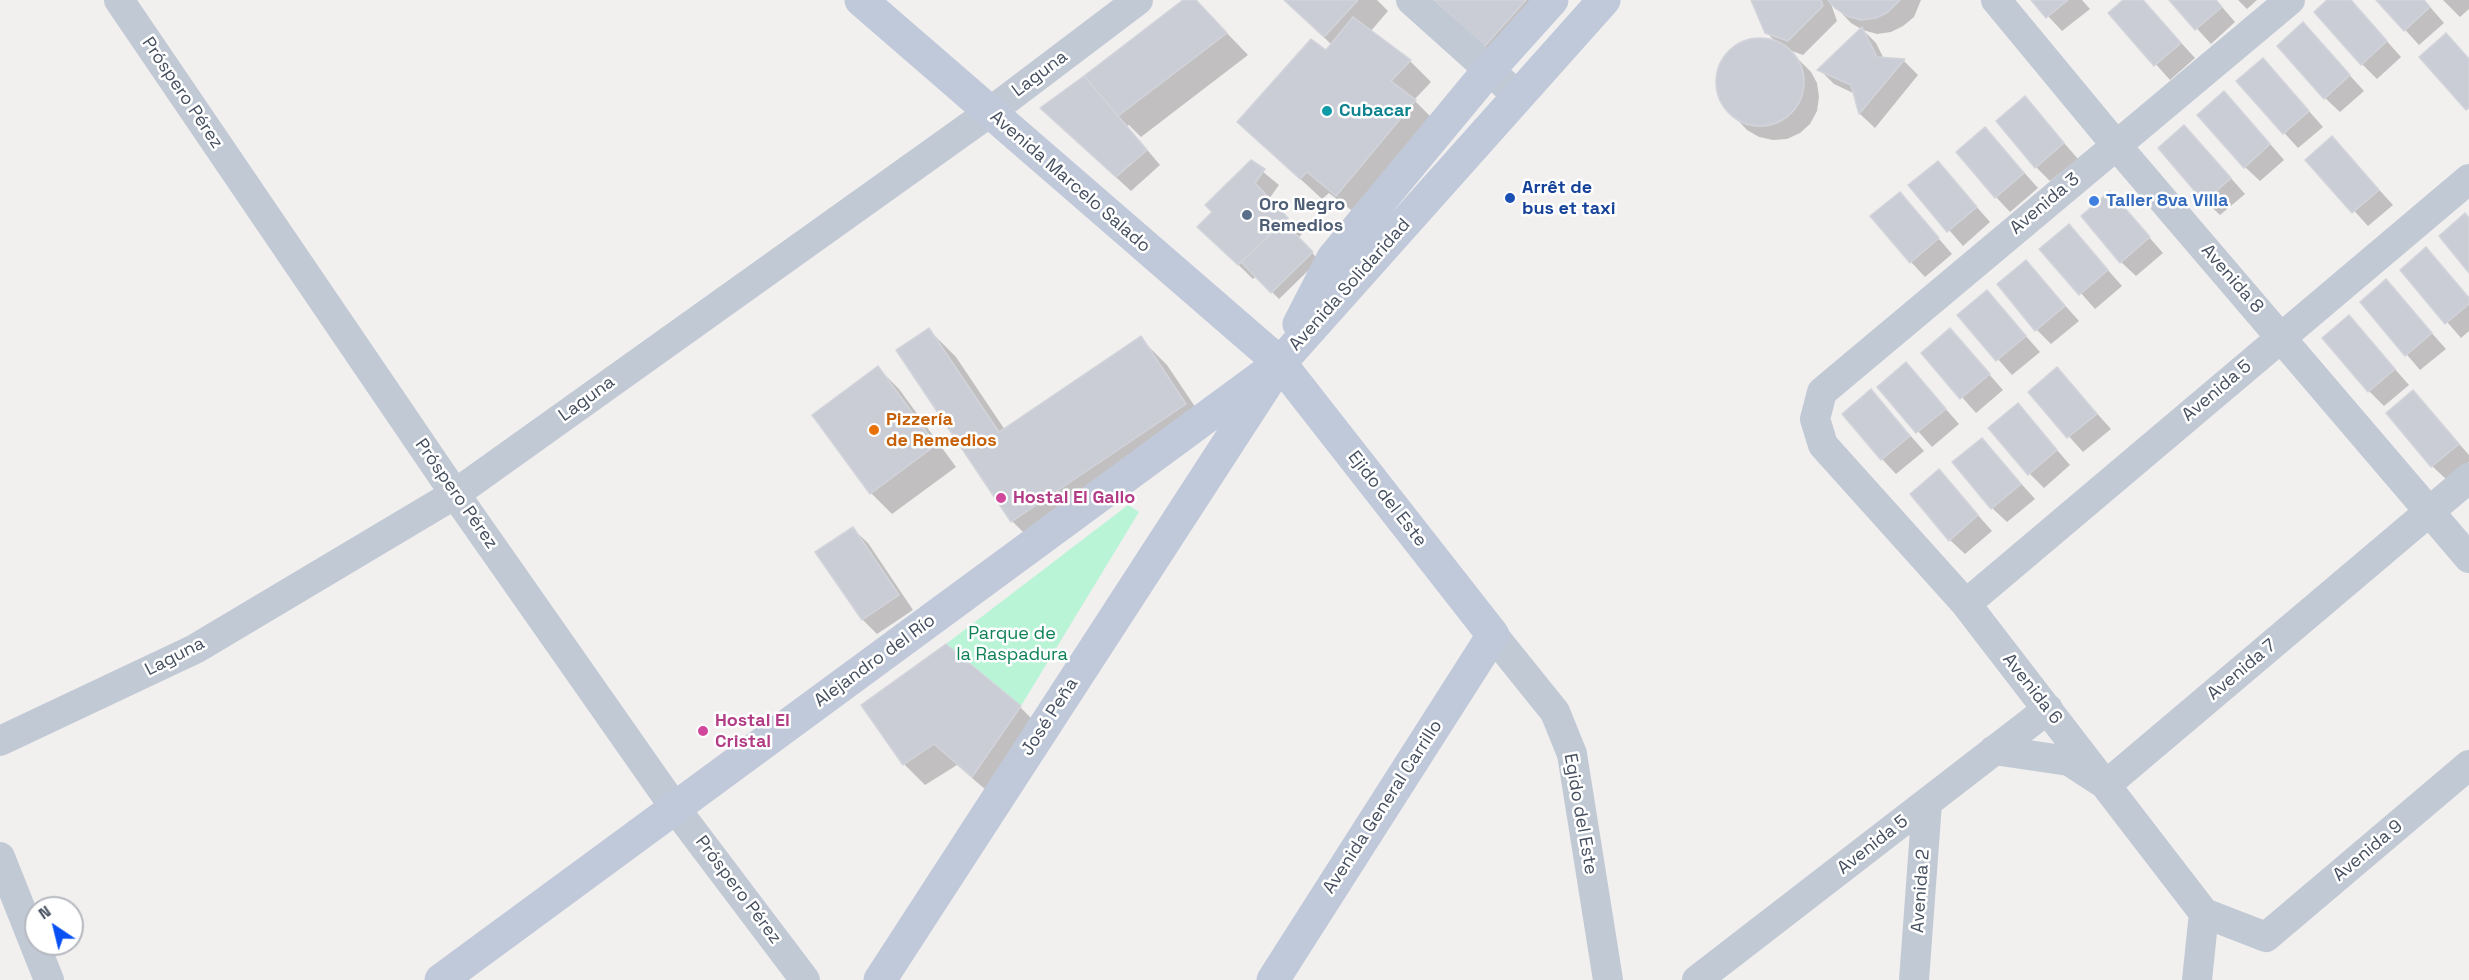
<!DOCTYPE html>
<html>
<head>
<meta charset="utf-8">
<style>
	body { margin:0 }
	#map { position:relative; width:2469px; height:980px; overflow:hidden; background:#f2efef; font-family:"Space Grotesk",sans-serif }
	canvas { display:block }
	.north { position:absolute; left:24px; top:896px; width:60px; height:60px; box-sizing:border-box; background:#fff; border:2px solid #b5b9bf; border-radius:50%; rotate:325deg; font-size:16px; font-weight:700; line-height:24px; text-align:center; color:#454f5f }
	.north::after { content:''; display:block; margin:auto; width:21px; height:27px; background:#0750f4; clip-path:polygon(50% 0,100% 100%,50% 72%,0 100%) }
</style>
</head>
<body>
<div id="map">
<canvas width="2469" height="980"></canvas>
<div class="north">N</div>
</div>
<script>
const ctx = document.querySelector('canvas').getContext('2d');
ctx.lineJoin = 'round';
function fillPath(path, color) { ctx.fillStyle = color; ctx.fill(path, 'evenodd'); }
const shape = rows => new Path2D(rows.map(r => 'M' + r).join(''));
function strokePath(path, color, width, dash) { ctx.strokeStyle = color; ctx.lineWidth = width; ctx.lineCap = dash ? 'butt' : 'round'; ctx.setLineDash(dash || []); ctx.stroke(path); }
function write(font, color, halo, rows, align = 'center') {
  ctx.font = font + ' "Space Grotesk",sans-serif'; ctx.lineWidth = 5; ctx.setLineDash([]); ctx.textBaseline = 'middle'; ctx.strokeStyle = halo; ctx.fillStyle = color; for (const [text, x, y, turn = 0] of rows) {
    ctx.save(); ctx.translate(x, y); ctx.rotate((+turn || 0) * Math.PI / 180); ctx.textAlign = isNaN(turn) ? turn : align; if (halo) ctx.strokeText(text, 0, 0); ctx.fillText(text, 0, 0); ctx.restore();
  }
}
fillPath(shape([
	[1128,505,1139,512,1021,706,946,644]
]), '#b9f4d7');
fillPath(shape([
	[1185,0,1195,0,1248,55,1141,137,1129,125,1127,126,1160,165,1131,191,1056,122],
	[1284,0,1377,0,1388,11,1370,32,1410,61,1431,82,1414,100,1436,122,1359,216,1329,193,1322,199,1239,122,1326,52,1332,45],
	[1434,0,1566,0,1507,67],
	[1753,0,1921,0,1914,17,1903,26,1891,32,1877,34,1863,30,1876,43,1884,59,1904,61,1918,75,1875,128,1860,114,1855,94,1834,84,1820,70,1861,29,1851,23,1830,1,1837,21,1803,55,1789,50,1811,72,1817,83,1819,97,1817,111,1810,124,1800,133,1787,139,1773,140,1759,137,1747,130,1732,114,1723,103,1718,89,1718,75,1723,61,1732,50,1744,42,1758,39,1775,41,1766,32],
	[2033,0,2082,0,2090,9,2062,31],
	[2125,0,2142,0,2195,58,2170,80,2110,13],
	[2171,0,2216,0,2235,22,2211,44],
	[2238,0,2257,0,2247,9],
	[2329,0,2350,0,2401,57,2377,79,2362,64],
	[2378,0,2424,0,2444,23,2419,45],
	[2443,0,2469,0,2469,9,2460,17],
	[2303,24,2364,91,2340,112,2325,98],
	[2277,75,2323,127,2298,148,2238,82],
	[2025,98,2078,159,2050,181,2036,167],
	[2239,108,2284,160,2260,181,2245,167],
	[1985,129,2038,188,2010,212,1996,197],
	[2332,138,2393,205,2368,226,2308,160],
	[2199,142,2245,194,2220,215,2205,201],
	[1251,162,1279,185,1269,199,1302,234,1298,238,1319,260,1279,299,1256,276,1253,279,1214,241,1214,212],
	[1938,163,1990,222,1963,246,1910,185],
	[2110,193,2163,253,2136,276,2121,262],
	[1900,194,1952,254,1925,277,1911,262],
	[2069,226,2122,286,2095,309,2042,249],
	[2426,249,2469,297,2469,331,2461,338,2402,270],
	[2026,262,2079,321,2051,344,2037,330],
	[2386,282,2446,349,2420,370,2362,302],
	[1987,292,2040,352,2012,375,1959,315],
	[2349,317,2409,385,2384,406,2369,391],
	[929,330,956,357,1005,430,1140,338,1167,365,1212,432,1039,548,1012,521],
	[1950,330,2003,390,1976,413,1923,353],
	[1906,364,1959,424,1932,447,1879,387],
	[878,368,899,389,956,467,892,514,871,493],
	[2057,369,2111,429,2083,452,2030,393],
	[1871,391,1924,451,1896,474,1882,459],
	[2413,392,2469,455,2469,462,2447,480,2432,466],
	[2018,405,2070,465,2044,488,2029,473],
	[1982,440,2035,499,2007,522,1992,508],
	[1939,471,1992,531,1965,554,1950,540],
	[853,529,868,543,913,610,877,634,863,620,818,552],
	[946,646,1020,707,1042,729,994,797,957,765,925,785,904,764]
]), '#0003');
const building = shape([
	[1183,0,1196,0,1227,33,1118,116,1084,76,1183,0],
	[1284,0,1358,0,1324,37,1284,0],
	[1434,0,1526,0,1484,47,1434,0],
	[1751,0,1821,0,1823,6,1788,41,1765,33,1751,0],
	[1828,0,1900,0,1888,12,1876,18,1861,20,1847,16,1835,8,1828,0],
	[2031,0,2068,0,2046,18,2031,0],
	[2123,0,2143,0,2181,43,2154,66,2108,13,2123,0],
	[2169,0,2216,0,2222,7,2195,30,2169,0],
	[2327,0,2351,0,2387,41,2361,65,2314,12,2327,0],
	[2376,0,2424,0,2430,7,2404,31,2376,0],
	[1353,17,1411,60,1391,81,1416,100,1336,196,1307,172,1300,179,1237,122,1311,39,1326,50,1353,17],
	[2303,22,2350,75,2324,99,2277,46,2303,22],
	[1862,27,1877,57,1905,59,1859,114,1851,85,1817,70,1862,27],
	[2446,33,2469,59,2469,108,2466,110,2419,57,2446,33],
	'1716 82a44 44 0 1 1 88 0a44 44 0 1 1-88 0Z',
	[2263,58,2309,111,2283,134,2236,81,2263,58],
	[1084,76,1147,150,1116,177,1040,108,1084,76],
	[2224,91,2270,144,2244,168,2197,115,2224,91],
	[2025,96,2064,143,2035,168,1996,121,2025,96],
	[2184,125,2231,178,2204,202,2158,148,2184,125],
	[1985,127,2024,173,1995,198,1956,152,1985,127],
	[2332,136,2379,190,2352,213,2305,160,2332,136],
	[1251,160,1265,169,1255,183,1288,218,1238,265,1197,227,1212,212,1205,205,1251,160],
	[1938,161,1977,207,1947,232,1908,185,1938,161],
	[2110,191,2150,237,2120,263,2081,216,2110,191],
	[1900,192,1939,238,1910,263,1870,216,1900,192],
	[2465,213,2469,218,2469,273,2439,236,2465,213],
	[1284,222,1313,252,1271,293,1241,262,1284,222],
	[2069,224,2108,270,2079,295,2039,249,2069,224],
	[2426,247,2469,298,2469,304,2445,324,2400,270,2426,247],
	[2026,260,2065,306,2035,331,1997,284,2026,260],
	[2386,279,2432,333,2405,356,2360,302,2386,279],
	[1987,290,2026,336,1996,361,1957,315,1987,290],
	[2349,315,2395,369,2368,392,2322,338,2349,315],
	[929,328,999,432,1141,336,1186,404,1011,522,896,350,929,328],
	[1950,328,1990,374,1960,399,1921,353,1950,328],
	[1906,362,1946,409,1916,433,1877,387,1906,362],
	[878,366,936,445,870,494,812,415,878,366],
	[2057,367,2097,414,2067,438,2028,392,2057,367],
	[1871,389,1910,436,1881,460,1842,414,1871,389],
	[2413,390,2459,444,2431,467,2386,413,2413,390],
	[2018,403,2057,450,2028,475,1988,428,2018,403],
	[1982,438,2021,484,1991,509,1952,462,1982,438],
	[1939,469,1978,515,1949,541,1910,494,1939,469],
	[853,527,899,595,862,620,815,552,853,527],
	[946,644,1021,706,972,777,934,744,903,765,861,705,946,644]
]);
fillPath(building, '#cacdd5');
strokePath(building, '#d2d4db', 1.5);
strokePath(shape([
	[119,0,455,494,675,808,805,980],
	[1411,0,1518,96],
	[1996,0,2116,145,2469,558],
	[2290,0,1822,392,1815,419,1823,445,1966,604,2204,913,2266,937,2469,765],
	[1966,604,2469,179],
	[1493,635,1555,712,1572,754,1608,980],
	[0,741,195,649,455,494,990,112,1138,0],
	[1994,750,2069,761,2106,785,2469,478],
	[0,857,49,980],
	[1697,980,2048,709],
	[1914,980,1927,803],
	[2197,980,2204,913]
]), '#c1c9d5', 30);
strokePath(shape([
	[861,0,1280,363,1493,635,1273,980],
	[1299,324,1333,258,1488,71,1552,0],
	[441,980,1280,363,1604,0],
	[880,980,1269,380]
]), '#c0c9da', 33);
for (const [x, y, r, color] of [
	[1327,111,6,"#0f9aa8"],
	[1510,198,6,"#1a4fb4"],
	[2094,201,6,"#3f7fe0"],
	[1247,215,6,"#5c6f8a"],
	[874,430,6,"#e8710a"],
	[1001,498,6,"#d1479c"],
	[703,731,6,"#d1479c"]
]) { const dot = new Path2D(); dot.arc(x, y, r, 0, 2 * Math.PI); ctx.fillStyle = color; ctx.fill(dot); strokePath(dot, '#fff', 2); }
write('18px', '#454f5f', '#fff', [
	["Laguna",1040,74,-37],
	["Próspero Pérez",182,93,56],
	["Avenida Marcelo Salado",1070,182,41],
	["Avenida 3",2045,204,-40],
	["Avenida 8",2232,279,49],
	["Avenida Solidaridad",1350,285,-48],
	["Avenida 5",2217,391,-40],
	["Laguna",587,399,-36],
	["Próspero Pérez",456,494,55],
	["Ejido del Este",1387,499,52],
	["Laguna",175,657,-27],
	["Alejandro del Río",875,661,-36],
	["Avenida 7",2242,670,-40],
	["Avenida 6",2032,689,52],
	["José Peña",1050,717,-57],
	["Avenida General Carrillo",1383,807,-57],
	["Egido del Este",1580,814,80],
	["Avenida 5",1873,845,-38],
	["Avenida 9",2368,851,-40],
	["Próspero Pérez",738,890,53],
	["Avenida 2",1921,891,-86]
]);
write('bold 18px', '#0d838f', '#fff', [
	["Cubacar",1339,111]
], 'left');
write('bold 18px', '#164399', '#fff', [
	["Arrêt de",1522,188],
	["bus et taxi",1522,209]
], 'left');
write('bold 18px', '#366cbe', '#fff', [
	["Taller 8va Villa",2106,201]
], 'left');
write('bold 18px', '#4e5e75', '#fff', [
	["Oro Negro",1259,205],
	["Remedios",1259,226]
], 'left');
write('bold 18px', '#c56008', '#fff', [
	["Pizzería",886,420],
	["de Remedios",886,441]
], 'left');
write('bold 18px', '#b23c85', '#fff', [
	["Hostal El Gallo",1013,498],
	["Hostal El",715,721],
	["Cristal",715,742]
], 'left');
write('18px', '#0e8256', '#fff', [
	["Parque de",1012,634],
	["la Raspadura",1012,655]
]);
</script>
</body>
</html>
